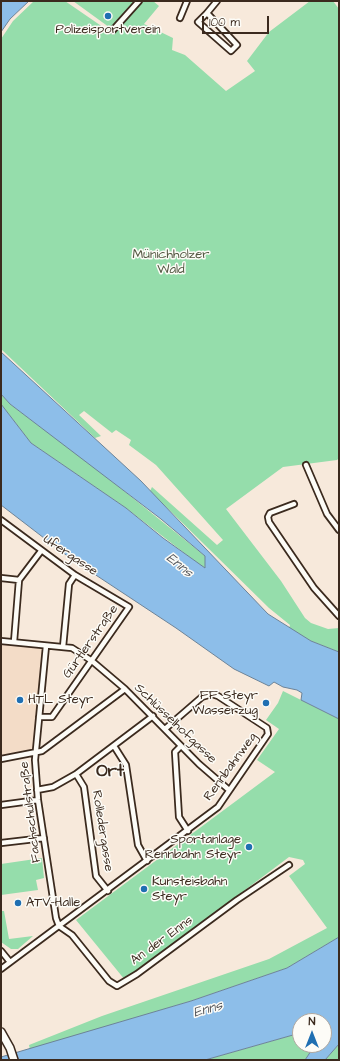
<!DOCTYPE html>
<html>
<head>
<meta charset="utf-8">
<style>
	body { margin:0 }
	#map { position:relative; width:340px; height:1061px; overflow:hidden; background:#f7e9db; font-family:"Architects Daughter",sans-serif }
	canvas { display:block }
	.frame { position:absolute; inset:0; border:2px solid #3b2a1e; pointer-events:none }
	.north { position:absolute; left:292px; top:1013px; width:40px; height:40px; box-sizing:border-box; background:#fdfcf7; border:1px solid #afa8a0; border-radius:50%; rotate:0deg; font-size:11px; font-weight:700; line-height:16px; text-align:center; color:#3b2a1e }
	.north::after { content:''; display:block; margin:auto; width:14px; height:18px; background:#1f6fb2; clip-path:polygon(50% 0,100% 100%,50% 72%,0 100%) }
	.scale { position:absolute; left:202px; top:16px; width:67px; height:18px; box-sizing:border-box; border:2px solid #3b2a1e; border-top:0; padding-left:5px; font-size:12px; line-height:14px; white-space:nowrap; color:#3b2a1e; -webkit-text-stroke:3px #fdfcf7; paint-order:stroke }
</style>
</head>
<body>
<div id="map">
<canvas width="340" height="1061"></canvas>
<div class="frame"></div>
<div class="north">N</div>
<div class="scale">100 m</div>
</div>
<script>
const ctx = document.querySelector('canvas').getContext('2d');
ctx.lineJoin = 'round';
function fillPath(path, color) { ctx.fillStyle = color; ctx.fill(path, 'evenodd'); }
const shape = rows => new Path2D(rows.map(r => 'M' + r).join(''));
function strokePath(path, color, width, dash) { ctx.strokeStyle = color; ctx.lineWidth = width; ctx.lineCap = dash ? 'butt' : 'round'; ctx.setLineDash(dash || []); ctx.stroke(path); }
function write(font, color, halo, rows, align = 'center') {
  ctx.font = font + ' "Architects Daughter",sans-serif'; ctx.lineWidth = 3; ctx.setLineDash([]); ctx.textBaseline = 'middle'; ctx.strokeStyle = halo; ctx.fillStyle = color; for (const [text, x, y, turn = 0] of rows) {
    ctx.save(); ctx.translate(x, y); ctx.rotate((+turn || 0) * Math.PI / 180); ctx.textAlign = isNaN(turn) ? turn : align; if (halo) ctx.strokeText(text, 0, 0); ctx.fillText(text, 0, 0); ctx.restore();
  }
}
fillPath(shape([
	[1,643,44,648,33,751,1,757]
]), '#f3dcc7');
fillPath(shape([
	[34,1,65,1,113,34,141,2,153,1,159,6,144,24,173,38,172,50,185,55,226,91,255,71,247,61,269,32,310,1,333,1,339,9,339,458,337,460,283,467,226,509,281,581,305,618,311,623,328,629,339,628,339,652,311,641,289,628,290,625,269,608,150,491,152,487,217,545,223,540,156,465,129,445,131,440,116,430,112,433,84,411,79,415,101,436,95,438,1,349,1,39,13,21],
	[73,1,134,1,113,30],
	[1,394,10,404,93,466,205,556,205,569,126,508,31,443,1,404],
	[283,691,339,719,339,937,287,968,191,1001,30,1050,29,1045,102,1016,269,959,327,928,289,876,305,864,303,860,289,857,125,980,76,920,275,772,257,760,279,729,266,720,278,703],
	[42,858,44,878,36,880,38,890,1,895,1,864],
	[1,911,4,911,9,939,33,936,18,949,11,949,1,942],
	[300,1033,300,1045,315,1045,305,1060,205,1060],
	[339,1044,339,1060,325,1060]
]), '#95ddab');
const water = shape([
	[1,1,29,1,10,19,1,32,1,1],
	[1,352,141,481,268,614,311,641,339,652,339,719,301,700,302,693,297,690,283,687,274,682,269,686,234,669,176,628,70,558,1,505,1,404,31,443,126,508,163,538,205,568,205,556,161,519,10,404,1,394,1,352],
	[339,937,339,1044,325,1060,305,1060,315,1045,324,1045,324,1032,328,1026,324,1027,324,1021,300,1021,300,1033,205,1060,1,1060,1,1057,191,1001,287,968,339,937]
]);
fillPath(water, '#8dbee9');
strokePath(water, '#6c8398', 1);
const street = shape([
	[207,13,237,45,231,51,198,22,207,13,217,1],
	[180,18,187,1],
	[113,30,139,1],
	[306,465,327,514,339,530],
	[294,504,270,513,268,517,269,522,314,588,339,616],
	[1,520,75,575,129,607,52,717,39,717],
	[1,578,19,580],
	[1,641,72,648,92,661,125,689,199,764,229,790],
	[14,642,19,580,41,551],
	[46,646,35,760,38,800,56,918,59,926],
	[63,647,69,584,75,575],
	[114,746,126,765,138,845,147,861],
	[181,746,175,752,179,817,188,831],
	[1,759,42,751,125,689],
	[76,774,84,787,96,876,108,891],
	[37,790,53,787,76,774,153,716],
	[1,805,38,800],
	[1,843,44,838],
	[59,926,72,935,109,981,117,986,137,974,237,900,289,865],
	[1,951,10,962],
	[1,969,218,807,268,734,267,728,218,696,212,694,202,697,165,729]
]);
const primary = shape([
	[1,1032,10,1048,14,1060]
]);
strokePath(street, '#3b2a1e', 8);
strokePath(primary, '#3b2a1e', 10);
strokePath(street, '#fdfcf7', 4.5);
strokePath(primary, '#fdfcf7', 7);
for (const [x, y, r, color] of [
	[108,16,4,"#1f6fb2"],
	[20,700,4,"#1f6fb2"],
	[266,703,4,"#1f6fb2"],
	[249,847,4,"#1f6fb2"],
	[144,889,4,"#1f6fb2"],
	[18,903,4,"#1f6fb2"]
]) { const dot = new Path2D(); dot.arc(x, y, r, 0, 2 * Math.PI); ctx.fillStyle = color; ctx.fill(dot); strokePath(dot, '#fdfcf7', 1.5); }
write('13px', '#3b2a1e', '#fdfcf7', [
	["Polizeisportverein",108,30,"center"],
	["FF Steyr",258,696,"right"],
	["Wasserzug",258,711,"right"],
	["HTL Steyr",28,700],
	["Sportanlage",241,840,"right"],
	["Rennbahn Steyr",241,855,"right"],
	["Kunsteisbahn",152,882],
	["Steyr",152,897],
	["ATV-Halle",26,903]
], 'left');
write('13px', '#525741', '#fdfcf7', [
	["Münichholzer",171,255],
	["Wald",171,270]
]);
write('13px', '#3b2a1e', '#fdfcf7', [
	["Ufergasse",70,556,34],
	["Gürtlerstraße",91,642,-55],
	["Schlüsselhofgasse",175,724,44],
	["Rennbahnweg",231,767,-54],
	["Fachschulstraße",31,812,-97],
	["Rolledergasse",102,831,81],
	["An der Enns",162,941,-36]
]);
write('italic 14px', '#54565b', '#fdfcf7', [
	["Enns",179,566,39],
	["Enns",208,1010,-16]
]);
write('bold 17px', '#3b2a1e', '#fdfcf7', [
	["Ort",110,772]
]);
</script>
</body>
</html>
